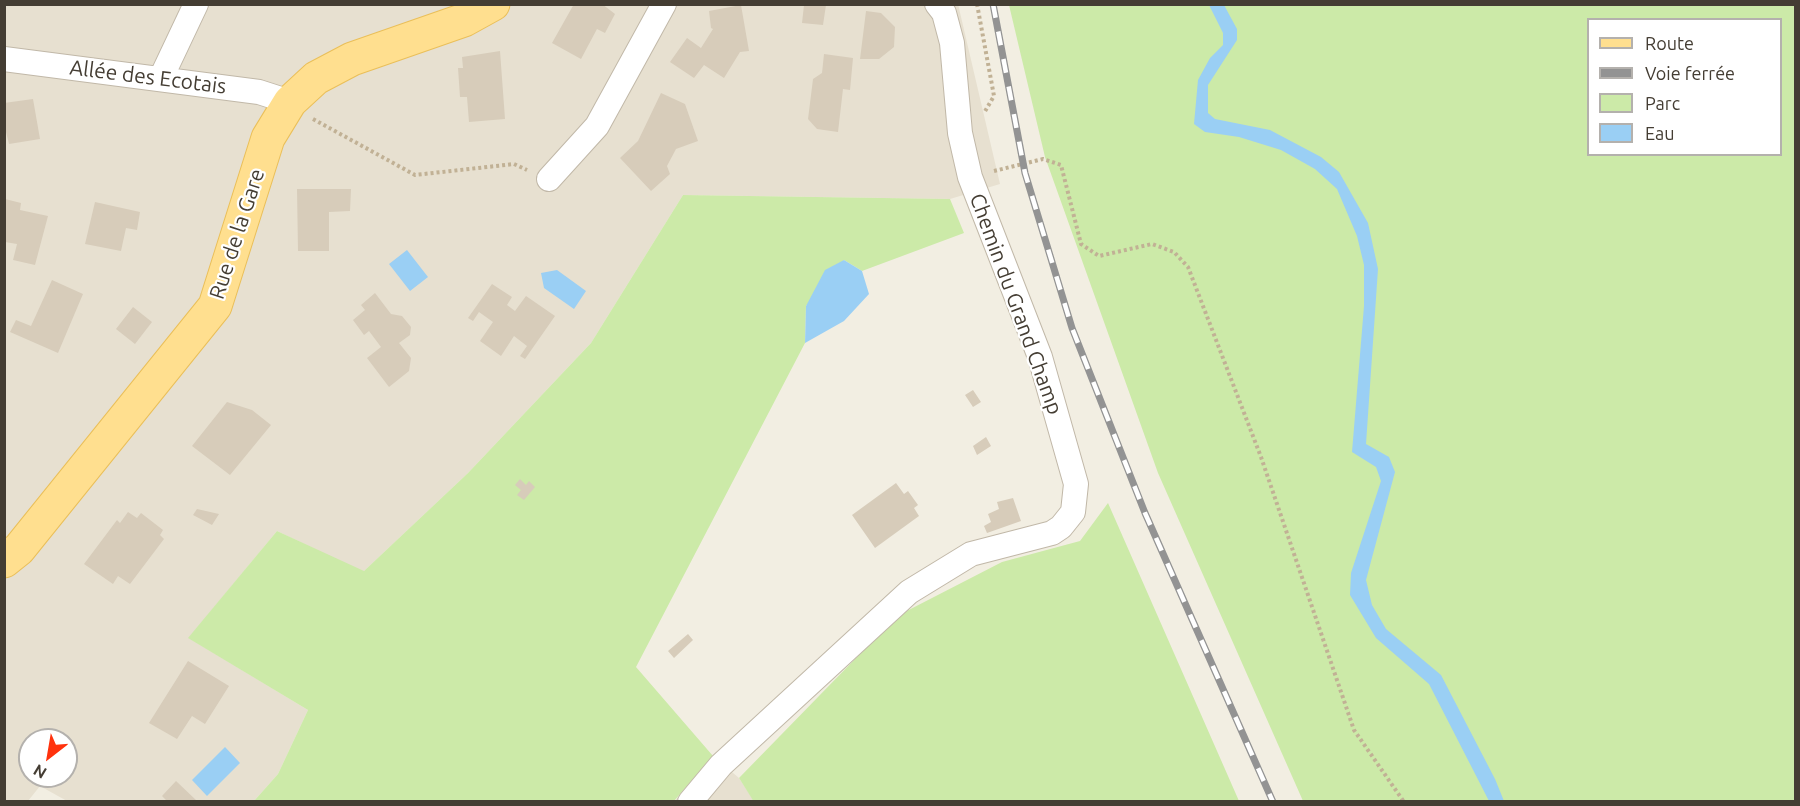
<!DOCTYPE html>
<html>
<head>
<meta charset="utf-8">
<style>
	body { margin:0 }
	#map { position:relative; width:1800px; height:806px; overflow:hidden; background:#f2eee2; font-family:Ubuntu,sans-serif }
	canvas { display:block }
	.frame { position:absolute; inset:0; border:6px solid #443d33; pointer-events:none }
	.legend { position:absolute; left:1587px; top:18px; width:195px; height:138px; box-sizing:border-box; background:#fff; border:2px solid #b4b1ad; margin:0; padding:8px 10px; list-style:none; font-size:18px; color:#443d33 }
	.legend li { display:flex; align-items:center; gap:12px; height:30px }
	.legend b { width:30px; border:2px solid #b4b1ad }
	.north { position:absolute; left:18px; top:728px; width:60px; height:60px; box-sizing:border-box; background:#fff; border:2px solid #b4b1ad; border-radius:50%; rotate:211deg; font-size:16px; font-weight:700; line-height:24px; text-align:center; color:#443d33 }
	.north::after { content:''; display:block; margin:auto; width:21px; height:27px; background:#ff320d; clip-path:polygon(50% 0,100% 100%,50% 72%,0 100%) }
</style>
</head>
<body>
<div id="map">
<canvas width="1800" height="806"></canvas>
<div class="frame"></div>
<ul class="legend">
<li><b style="height:8px;background:#ffdf8f"></b>Route</li>
<li><b style="height:8px;background:#939393"></b>Voie ferrée</li>
<li><b style="height:16px;background:#cceaa8"></b>Parc</li>
<li><b style="height:16px;background:#9acff4"></b>Eau</li>
</ul>
<div class="north">N</div>
</div>
<script>
const ctx = document.querySelector('canvas').getContext('2d');
ctx.lineJoin = 'round';
function fillPath(path, color) { ctx.fillStyle = color; ctx.fill(path, 'evenodd'); }
const shape = rows => new Path2D(rows.map(r => 'M' + r).join(''));
function strokePath(path, color, width, dash) { ctx.strokeStyle = color; ctx.lineWidth = width; ctx.lineCap = dash ? 'butt' : 'round'; ctx.setLineDash(dash || []); ctx.stroke(path); }
function write(font, color, halo, rows, align = 'center') {
  ctx.font = font + ' Ubuntu,sans-serif'; ctx.lineWidth = 4.5; ctx.setLineDash([]); ctx.textBaseline = 'middle'; ctx.strokeStyle = halo; ctx.fillStyle = color; for (const [text, x, y, turn = 0] of rows) {
    ctx.save(); ctx.translate(x, y); ctx.rotate((+turn || 0) * Math.PI / 180); ctx.textAlign = isNaN(turn) ? turn : align; if (halo) ctx.strokeText(text, 0, 0); ctx.fillText(text, 0, 0); ctx.restore();
  }
}
fillPath(shape([
	[958,4,1000,184,950,199,683,195,591,343,468,473,363,572,277,531,189,638,308,710,278,774,254,801,67,801,40,786,28,801,5,802,5,5],
	[30,740,66,740,66,776,30,776],
	[713,756,739,778,754,801,674,802]
]), '#e7e0d0');
fillPath(shape([
	[1009,5,1795,5,1795,801,1303,801,1158,473,1045,157],
	[1588,20,1780,20,1780,154,1588,154],
	[683,195,950,199,964,233,862,271,844,260,806,306,805,343,636,667,713,756,674,801,254,801,278,774,308,710,188,638,277,531,364,571,468,473,591,343],
	[1108,503,1239,801,754,802,739,778,897,616,1002,562,1080,541]
]), '#cceaa8');
fillPath(shape([
	[1209,5,1224,5,1237,29,1237,40,1208,85,1208,113,1215,119,1270,130,1321,157,1339,172,1368,223,1378,269,1366,444,1389,457,1395,472,1366,580,1372,605,1386,629,1441,675,1495,779,1504,801,1489,801,1429,684,1376,638,1350,595,1351,573,1381,481,1376,467,1352,452,1364,306,1364,265,1357,236,1337,189,1315,169,1281,150,1239,137,1205,132,1194,124,1198,80,1210,58,1223,45,1223,33],
	[407,250,428,277,410,291,389,264],
	[844,260,862,271,869,294,844,321,805,343,806,306,825,270],
	[557,270,586,291,574,309,544,288,541,273],
	[225,747,240,763,207,796,192,780]
]), '#9acff4');
fillPath(shape([
	[574,4,602,4,615,14,605,33,597,29,581,59,552,43],
	[741,5,749,51,740,52,724,78,704,65,694,78,670,62,687,38,701,48,713,29,711,28,709,11],
	[804,5,826,5,823,25,802,23],
	[866,11,881,13,895,27,894,47,879,59,860,59],
	[500,51,505,119,469,122,467,97,460,97,458,68,463,68,462,57],
	[824,54,853,58,850,90,843,89,838,132,817,129,808,119,813,79,822,73],
	[661,93,685,104,698,141,676,149,667,166,670,174,651,191,620,158,638,141],
	[33,99,40,139,9,144,4,124,4,103],
	[297,189,351,189,350,211,329,212,329,251,298,251],
	[5,199,21,203,20,210,48,216,35,265,13,260,17,244,5,242],
	[95,202,140,212,137,230,126,228,121,251,85,244],
	[52,280,83,294,58,353,10,332,16,320,31,326],
	[492,284,512,297,507,305,515,311,526,296,555,316,525,359,520,356,527,346,514,336,501,356,480,341,493,322,479,312,473,321,468,318],
	[375,293,391,314,402,316,411,327,410,335,399,343,411,358,409,371,389,387,367,358,381,347,369,331,364,335,353,320,365,310,361,305],
	[133,307,152,322,135,344,116,329],
	[973,390,981,402,973,407,965,395],
	[227,402,252,410,271,425,230,475,192,446],
	[986,437,991,446,977,455,973,446],
	[520,479,526,485,529,481,535,487,524,500,517,495,521,490,515,485],
	[896,483,904,494,908,491,918,505,914,508,919,516,875,548,852,515],
	[1013,498,1021,521,987,533,984,526,991,522,988,514,999,509,997,502],
	[197,509,219,514,212,525,193,515],
	[128,512,137,518,141,513,163,530,160,535,164,539,130,584,118,576,113,584,84,564,117,520,120,523],
	[688,634,693,640,674,658,668,651],
	[188,661,229,686,205,724,192,716,177,739,149,723],
	[176,781,197,801,167,801,162,796]
]), '#d7ccba');
const street = shape([
	[4,59,259,92,290,102],
	[161,78,196,4],
	[549,179,597,126,664,4],
	[690,802,721,765,909,592,971,554,1052,533,1061,527,1073,512,1076,484,1040,357,970,177,960,133,952,43,944,13,937,4]
]);
const primary = shape([
	[4,561,19,549,215,306,268,138,290,102,316,78,352,59,464,20,493,4]
]);
strokePath(street, '#c1b8a8', 26);
strokePath(primary, '#eabf59', 35);
strokePath(shape([
	[977,4,994,96,984,113],
	[313,119,415,175,514,164,527,170],
	[994,171,1043,159,1061,165,1081,244,1099,256,1152,244,1174,252,1188,267,1261,457,1354,730,1404,802]
]), '#c1b195', 4, [3, 3]);
strokePath(street, '#fff', 24);
strokePath(primary, '#ffdf8f', 33);
const rail = shape([
	[993,4,1025,173,1072,328,1145,513,1273,802]
]);
strokePath(rail, '#939393', 7);
strokePath(rail, '#fff', 4.5, [14]);
write('21px', '#443d33', '#fff', [
	["Allée des Ecotais",148,77,7],
	["Rue de la Gare",237,234,-72],
	["Chemin du Grand Champ",1016,304,70]
]);
</script>
</body>
</html>
